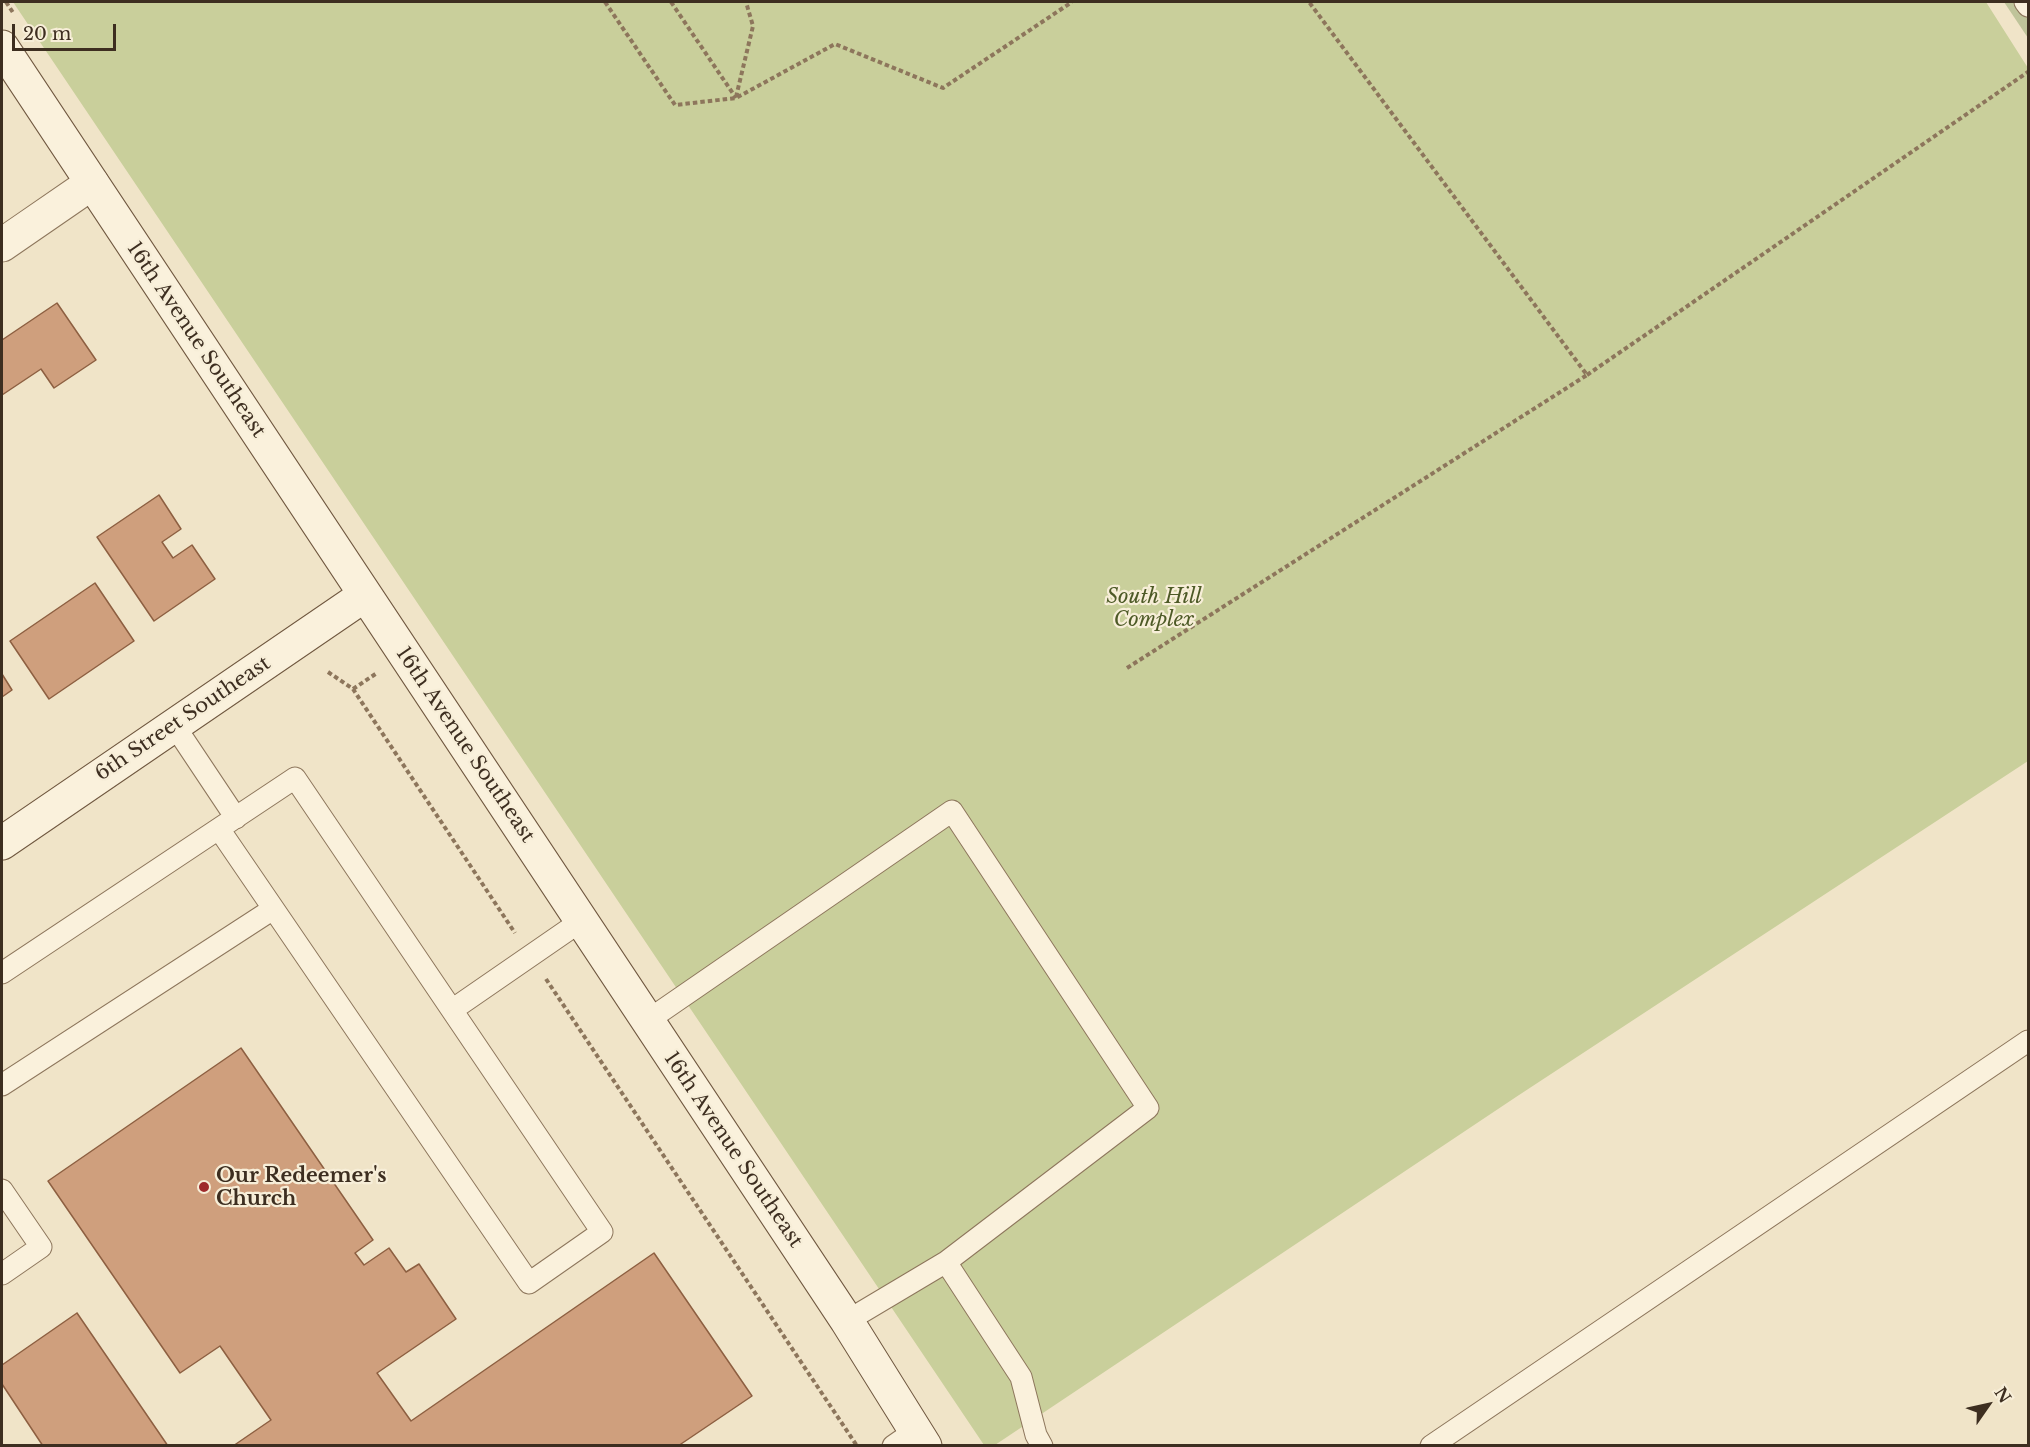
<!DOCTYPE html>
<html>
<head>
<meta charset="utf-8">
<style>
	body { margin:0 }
	#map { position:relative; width:2030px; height:1447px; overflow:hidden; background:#f0e4c8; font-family:"Libre Baskerville",serif }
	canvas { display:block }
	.frame { position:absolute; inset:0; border:3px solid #3d2e20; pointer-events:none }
	.north { position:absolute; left:1958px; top:1375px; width:60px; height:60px; -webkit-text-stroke:4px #f7eed8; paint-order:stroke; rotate:56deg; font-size:16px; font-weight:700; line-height:24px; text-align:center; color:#3d2e20 }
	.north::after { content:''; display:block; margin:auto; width:21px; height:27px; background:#3d2e20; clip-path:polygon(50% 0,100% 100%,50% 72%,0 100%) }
	.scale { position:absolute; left:12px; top:24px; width:104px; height:27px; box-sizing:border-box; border:3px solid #3d2e20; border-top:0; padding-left:8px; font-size:18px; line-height:21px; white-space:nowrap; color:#3d2e20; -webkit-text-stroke:4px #f7eed8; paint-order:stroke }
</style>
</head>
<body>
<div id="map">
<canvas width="2030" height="1447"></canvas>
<div class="frame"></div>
<div class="north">N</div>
<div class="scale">20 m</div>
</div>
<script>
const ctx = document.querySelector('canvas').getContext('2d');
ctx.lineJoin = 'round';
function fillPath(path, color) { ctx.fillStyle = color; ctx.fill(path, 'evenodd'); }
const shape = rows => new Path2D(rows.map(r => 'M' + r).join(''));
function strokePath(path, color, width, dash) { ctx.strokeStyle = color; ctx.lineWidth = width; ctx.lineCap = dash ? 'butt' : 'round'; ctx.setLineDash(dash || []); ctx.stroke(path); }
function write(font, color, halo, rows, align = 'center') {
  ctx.font = font + ' "Libre Baskerville",serif'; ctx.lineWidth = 4.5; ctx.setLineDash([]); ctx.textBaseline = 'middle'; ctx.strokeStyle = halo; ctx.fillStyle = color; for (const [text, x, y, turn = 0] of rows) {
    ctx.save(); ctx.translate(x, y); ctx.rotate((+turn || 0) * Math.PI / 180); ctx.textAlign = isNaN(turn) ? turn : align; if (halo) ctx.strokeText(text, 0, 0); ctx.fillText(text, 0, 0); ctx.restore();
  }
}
fillPath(shape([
	[13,2,1986,2,2028,68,2028,761,1516,1097,995,1445,984,1445]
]), '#c9cf9b');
fillPath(shape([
	[2004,2,2028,2,2028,38]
]), '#bfc49a');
const building = shape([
	[57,303,96,360,54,388,41,369,2,395,2,340,57,303],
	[159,495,181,529,162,542,173,558,192,545,215,579,154,621,97,537,159,495],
	[95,583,134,641,49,699,10,641,95,583],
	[2,674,12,690,2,697,2,674],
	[241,1048,373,1240,355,1253,364,1265,389,1248,406,1272,419,1264,456,1319,377,1373,411,1421,654,1253,752,1396,678,1446,233,1446,271,1420,220,1346,180,1373,48,1181,241,1048],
	[77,1313,168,1446,43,1446,2,1384,2,1365,77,1313]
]);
fillPath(building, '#cf9f7d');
strokePath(building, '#8d5f41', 1.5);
const lane = shape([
	[2025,2,2028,6],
	[174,725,236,818],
	[2,973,295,778,602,1232,529,1283,219,829],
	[452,1010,581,921],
	[647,1021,952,811,1148,1108,946,1262],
	[2,1085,273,909],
	[2,1190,41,1247,2,1274],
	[847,1321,946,1262,1021,1377,1036,1435,1042,1446],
	[893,1446,916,1430],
	[1431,1446,2028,1041]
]);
const street = shape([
	[2,245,92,183]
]);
const secondary = shape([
	[2,47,847,1321,925,1446],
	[2,843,365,595]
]);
strokePath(lane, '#8d765c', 23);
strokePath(street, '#8d765c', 35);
strokePath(secondary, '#6f573f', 35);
strokePath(shape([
	[6,2,14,14],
	[605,2,675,105,736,98,835,44,943,88,1072,2],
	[671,2,736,98],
	[736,97,753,26,746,2],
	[1587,375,2028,72],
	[1127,668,1587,375,1309,2],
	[328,672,353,689,515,933],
	[353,689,377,673],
	[546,979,857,1446]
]), '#8d765c', 4, [4.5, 3]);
strokePath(lane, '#faf1dc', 21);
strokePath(street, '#faf1dc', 33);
strokePath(secondary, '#faf1dc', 33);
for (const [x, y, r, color] of [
	[204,1187,6,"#9e2a2b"]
]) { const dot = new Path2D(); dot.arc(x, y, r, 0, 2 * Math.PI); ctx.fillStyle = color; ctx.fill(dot); strokePath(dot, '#f7eed8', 2); }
write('20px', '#3d2e20', '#f7eed8', [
	["16th Avenue Southeast",196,340,56],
	["6th Street Southeast",183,719,-34],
	["16th Avenue Southeast",465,745,56],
	["16th Avenue Southeast",733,1150,56]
]);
write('italic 20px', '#4d5a26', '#f7eed8', [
	["South Hill",1154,597],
	["Complex",1154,620]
]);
write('bold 20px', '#3d2e20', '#f7eed8', [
	["Our Redeemer's",216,1176],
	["Church",216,1199]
], 'left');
</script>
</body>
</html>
